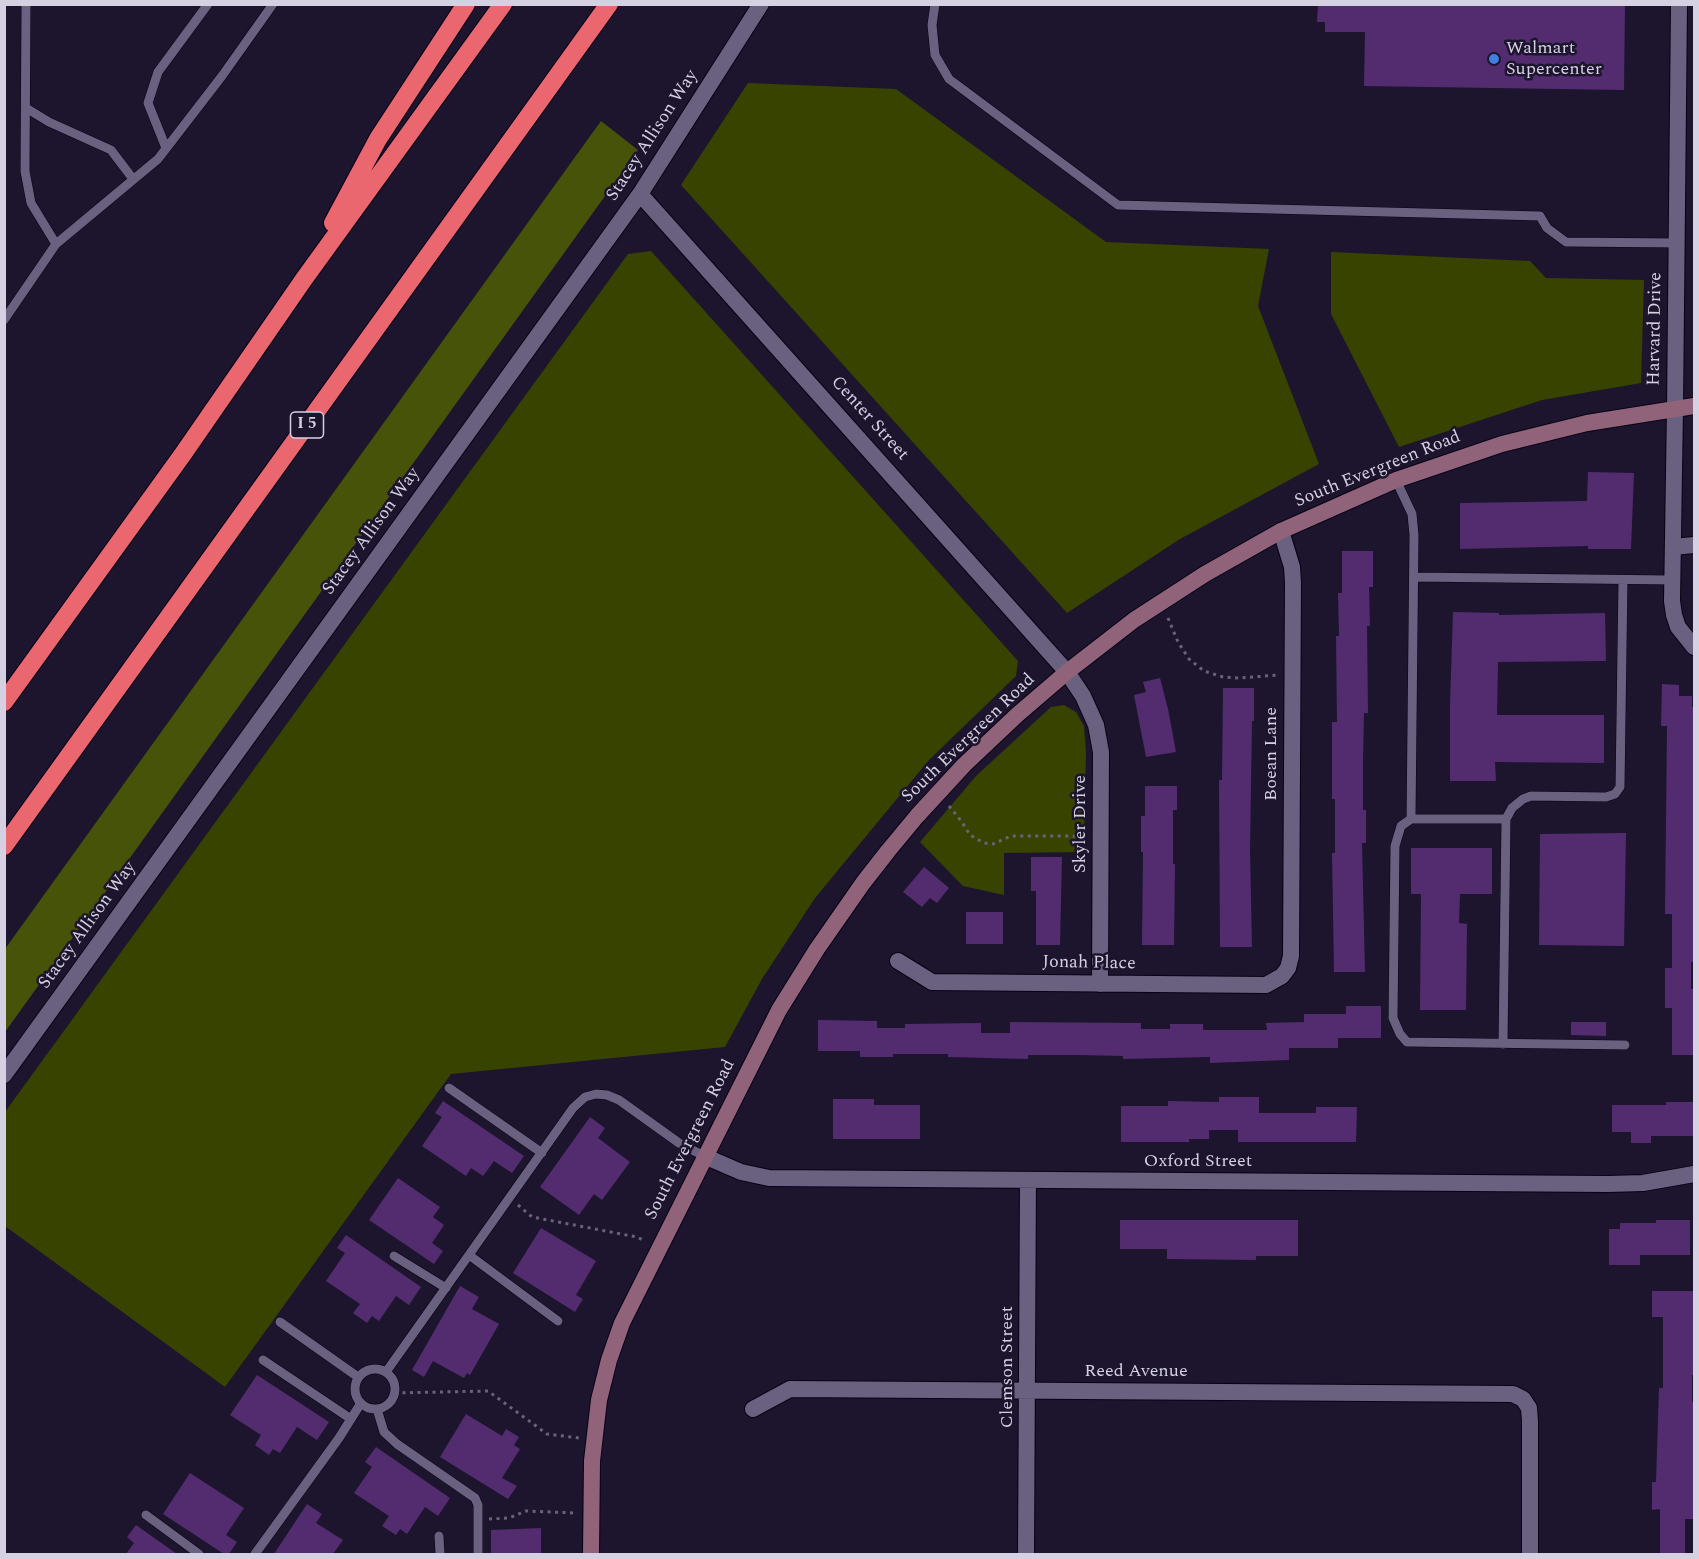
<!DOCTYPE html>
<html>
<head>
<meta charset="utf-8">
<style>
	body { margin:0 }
	#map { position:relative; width:1699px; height:1559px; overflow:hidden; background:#1d152e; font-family:Spectral,serif }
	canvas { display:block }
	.frame { position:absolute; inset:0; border:6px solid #d5d1e2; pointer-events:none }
</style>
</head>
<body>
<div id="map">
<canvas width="1699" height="1559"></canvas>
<div class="frame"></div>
</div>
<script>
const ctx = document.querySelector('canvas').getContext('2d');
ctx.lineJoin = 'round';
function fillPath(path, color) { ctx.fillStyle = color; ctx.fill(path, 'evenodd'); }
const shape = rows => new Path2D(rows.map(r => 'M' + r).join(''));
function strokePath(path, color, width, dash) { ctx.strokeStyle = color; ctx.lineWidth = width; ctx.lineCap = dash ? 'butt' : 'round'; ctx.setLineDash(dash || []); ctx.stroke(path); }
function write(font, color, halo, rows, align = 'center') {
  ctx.font = font + ' Spectral,serif'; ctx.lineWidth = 5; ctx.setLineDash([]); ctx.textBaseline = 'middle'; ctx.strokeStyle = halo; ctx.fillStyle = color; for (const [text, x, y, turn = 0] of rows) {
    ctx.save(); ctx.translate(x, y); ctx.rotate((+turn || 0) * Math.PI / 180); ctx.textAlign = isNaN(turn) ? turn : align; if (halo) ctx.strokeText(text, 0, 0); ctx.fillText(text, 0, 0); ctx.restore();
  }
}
fillPath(shape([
	[748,83,896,89,1106,242,1269,249,1258,306,1319,464,1180,539,1067,613,681,185],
	[651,251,1018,661,1016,676,929,760,815,898,762,979,725,1047,451,1074,225,1387,5,1226,5,1112,628,254],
	[1331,252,1530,261,1546,278,1644,280,1641,383,1542,400,1399,447,1331,314],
	[1064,705,1076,712,1084,726,1086,752,1084,852,1004,853,1004,895,963,886,920,842,976,776,1051,707]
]), '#394300');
fillPath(shape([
	[601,121,638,150,5,1032,5,949]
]), '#48530a');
fillPath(shape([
	[1318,4,1625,4,1624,90,1364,86,1365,32,1325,32,1325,22,1317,22],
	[1588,472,1634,473,1631,549,1588,549,1588,546,1460,549,1460,503,1587,501],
	[1342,551,1373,551,1373,587,1369,587,1370,626,1367,626,1368,713,1364,713,1363,759,1363,810,1366,810,1366,843,1362,843,1365,972,1334,972,1332,853,1335,853,1335,799,1332,799,1332,722,1337,722,1336,636,1339,636,1338,593,1342,593],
	[1453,612,1499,613,1499,615,1605,613,1606,661,1498,662,1497,715,1604,715,1604,763,1495,762,1496,781,1450,781,1450,704],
	[1160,678,1168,709,1176,752,1146,757,1134,695,1146,692,1143,682],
	[1662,684,1679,685,1679,696,1692,696,1692,707,1695,707,1695,845,1693,845,1695,962,1691,962,1691,989,1695,989,1695,1055,1672,1055,1672,1008,1665,1008,1665,968,1672,968,1672,914,1665,914,1667,726,1661,726],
	[1223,688,1254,688,1254,721,1252,721,1250,850,1252,947,1220,947,1219,780,1222,780],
	[1145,786,1177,786,1177,810,1173,810,1173,864,1175,864,1174,945,1142,945,1143,852,1141,852,1141,816,1145,816],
	[1626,833,1624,946,1539,945,1540,834],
	[1411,848,1492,848,1492,894,1460,894,1459,923,1467,924,1466,1010,1420,1010,1421,894,1411,894],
	[1031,857,1062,857,1060,945,1036,945,1036,891,1031,891],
	[924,867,949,888,937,903,930,898,922,907,903,892],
	[966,912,1003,912,1003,944,966,944],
	[1346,1006,1381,1006,1381,1038,1338,1038,1338,1048,1289,1048,1289,1060,1210,1063,1210,1057,1123,1059,1123,1056,1079,1055,1028,1055,1028,1059,948,1057,948,1054,893,1054,893,1057,860,1057,860,1051,818,1051,818,1020,877,1021,877,1028,905,1028,905,1024,981,1023,981,1033,1010,1033,1010,1022,1141,1023,1141,1029,1170,1029,1170,1024,1203,1024,1203,1030,1267,1030,1266,1023,1304,1022,1304,1014,1346,1014],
	[1571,1022,1606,1022,1606,1036,1571,1035],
	[1219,1097,1259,1097,1259,1113,1316,1113,1316,1107,1357,1107,1356,1142,1238,1142,1238,1130,1209,1130,1209,1139,1189,1139,1189,1142,1121,1142,1121,1106,1168,1106,1168,1101,1219,1102],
	[833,1099,874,1099,874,1105,920,1105,920,1139,833,1139],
	[443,1101,524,1156,512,1173,494,1161,483,1176,471,1168,466,1176,422,1146,442,1117,435,1113],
	[1666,1102,1695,1102,1695,1136,1651,1136,1651,1143,1631,1143,1631,1132,1612,1132,1612,1105,1666,1105],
	[590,1117,605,1128,598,1138,630,1162,602,1200,594,1194,579,1215,540,1187],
	[398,1178,440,1207,433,1217,444,1225,432,1243,443,1251,434,1264,369,1220],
	[1120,1220,1298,1220,1298,1256,1256,1256,1256,1260,1167,1259,1167,1249,1120,1249],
	[1656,1220,1690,1220,1690,1255,1640,1255,1640,1265,1609,1265,1609,1229,1620,1229,1620,1223,1656,1223],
	[541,1228,596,1261,576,1295,583,1299,575,1312,513,1273],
	[346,1235,421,1287,409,1305,396,1296,379,1321,372,1316,367,1323,353,1313,360,1304,326,1281,345,1253,337,1248],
	[460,1286,479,1297,472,1309,499,1324,470,1375,467,1373,464,1378,433,1361,424,1377,412,1370],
	[1652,1291,1695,1291,1695,1375,1692,1375,1692,1402,1695,1402,1695,1519,1685,1519,1685,1554,1660,1554,1660,1509,1652,1510,1652,1482,1656,1482,1659,1388,1663,1388,1663,1317,1652,1317],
	[257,1375,329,1422,317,1440,297,1427,280,1453,273,1449,269,1455,255,1445,261,1435,230,1415],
	[466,1414,502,1436,506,1429,519,1437,514,1445,520,1449,502,1478,517,1486,508,1499,440,1457],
	[376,1447,450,1498,438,1516,425,1507,407,1534,400,1529,396,1535,382,1526,389,1516,354,1493,372,1467,365,1462],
	[190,1473,244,1508,226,1535,237,1542,229,1554,224,1554,163,1514],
	[307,1504,322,1514,316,1523,343,1540,333,1554,274,1554],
	[136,1525,177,1554,126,1554,134,1543,127,1537],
	[541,1528,541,1554,491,1554,491,1530]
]), '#522c6f');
const service = shape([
	[26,4,25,171,31,203,56,244],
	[935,4,932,25,935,55,949,79,1118,205,1540,216,1547,228,1566,242,1677,243],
	[26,108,49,122,111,150,133,179],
	[166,148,148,103,158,72,208,4],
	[4,320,56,244,158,159,222,76,273,4],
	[1396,480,1412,514,1414,535,1411,819,1506,819,1512,808,1523,799,1531,796,1606,797,1615,794,1620,787,1623,580],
	[1414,577,1672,580],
	[1411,819,1401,826,1395,846,1393,1018,1400,1034,1407,1042,1625,1045],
	[1503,1044,1506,819],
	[449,1088,542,1153],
	[469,1255,558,1321],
	[394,1256,446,1288],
	[280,1322,358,1377],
	[263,1360,351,1419],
	'355 1389a20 20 0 1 1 40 0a20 20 0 1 1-40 0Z',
	[386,1372,573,1108,585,1097,596,1094,607,1095,619,1100,679,1143,704,1156],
	[377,1409,384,1432,397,1444,475,1498,478,1505,478,1554],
	[146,1515,199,1554],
	[439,1536,440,1554],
	[255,1554,339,1438,361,1403]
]);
const minor = shape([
	[1675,408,1679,4],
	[1673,547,1694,545],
	[1067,672,1083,696,1096,725,1101,752,1100,984],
	[898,961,932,982,1266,985,1282,976,1288,968,1291,956,1293,583,1292,567,1281,531],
	[704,1156,741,1172,769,1178,1608,1184,1643,1183,1694,1174],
	[753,1409,790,1389,1513,1394,1523,1399,1529,1408,1530,1421,1530,1554],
	[1026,1554,1028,1180]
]);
const tertiary = shape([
	[640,194,1067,672],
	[1675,408,1672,601,1674,615,1678,627,1694,647],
	[4,1075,640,194,761,4]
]);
const secondary = shape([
	[591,1554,592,1461,599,1400,609,1360,622,1323,635,1297,779,1010,817,949,863,883,888,851,917,816,964,765,1017,715,1067,672,1134,620,1205,574,1281,531,1396,480,1502,444,1587,423,1694,406]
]);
const motorway = shape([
	[333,223,378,139,466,4],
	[4,702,183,454,304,279,503,4],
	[4,846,609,4]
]);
strokePath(service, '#080215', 10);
strokePath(minor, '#080215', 18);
strokePath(tertiary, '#080215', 18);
strokePath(secondary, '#080215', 18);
strokePath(motorway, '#080215', 20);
strokePath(shape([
	[1168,618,1178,642,1189,659,1204,671,1223,677,1240,678,1278,675],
	[949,806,962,822,970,835,984,843,993,844,1011,836,1085,836],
	[518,1205,532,1217,637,1237,645,1241],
	[395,1393,488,1391,547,1434,579,1438],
	[489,1519,509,1518,526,1511,576,1513]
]), '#696379', 3, [3, 4.5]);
strokePath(service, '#69617f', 9);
strokePath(minor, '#69617f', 16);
strokePath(tertiary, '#69617f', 16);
strokePath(secondary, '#90637a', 16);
strokePath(motorway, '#ea6770', 18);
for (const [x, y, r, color] of [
	[1494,59,6,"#3f7fe0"]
]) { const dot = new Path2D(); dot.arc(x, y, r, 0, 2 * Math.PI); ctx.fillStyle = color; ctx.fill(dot); strokePath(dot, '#1d152e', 2); }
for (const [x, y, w] of [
	[307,425,33]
]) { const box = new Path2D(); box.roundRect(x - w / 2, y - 13, w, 26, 4.5); ctx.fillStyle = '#1d152e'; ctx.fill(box); strokePath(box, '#d5d1e2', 1.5); }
write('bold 16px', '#d5d1e2', null, [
	["I 5",307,425]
]);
write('18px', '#d5d1e2', '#1d152e', [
	["Walmart",1506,49],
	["Supercenter",1506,70]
], 'left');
write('18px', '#d5d1e2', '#1d152e', [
	["Stacey Allison Way",653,136,-57],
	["Harvard Drive",1656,329,-89],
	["Center Street",869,419,48],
	["South Evergreen Road",1378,470,-22],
	["Stacey Allison Way",372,532,-54],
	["South Evergreen Road",969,739,-44],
	["Boean Lane",1272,754,-90],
	["Skyler Drive",1081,824,-90],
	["Stacey Allison Way",88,926,-54],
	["Jonah Place",1089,964,1],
	["South Evergreen Road",691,1140,-63],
	["Oxford Street",1198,1162],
	["Clemson Street",1008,1367,-90],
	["Reed Avenue",1136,1372]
]);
</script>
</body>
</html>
